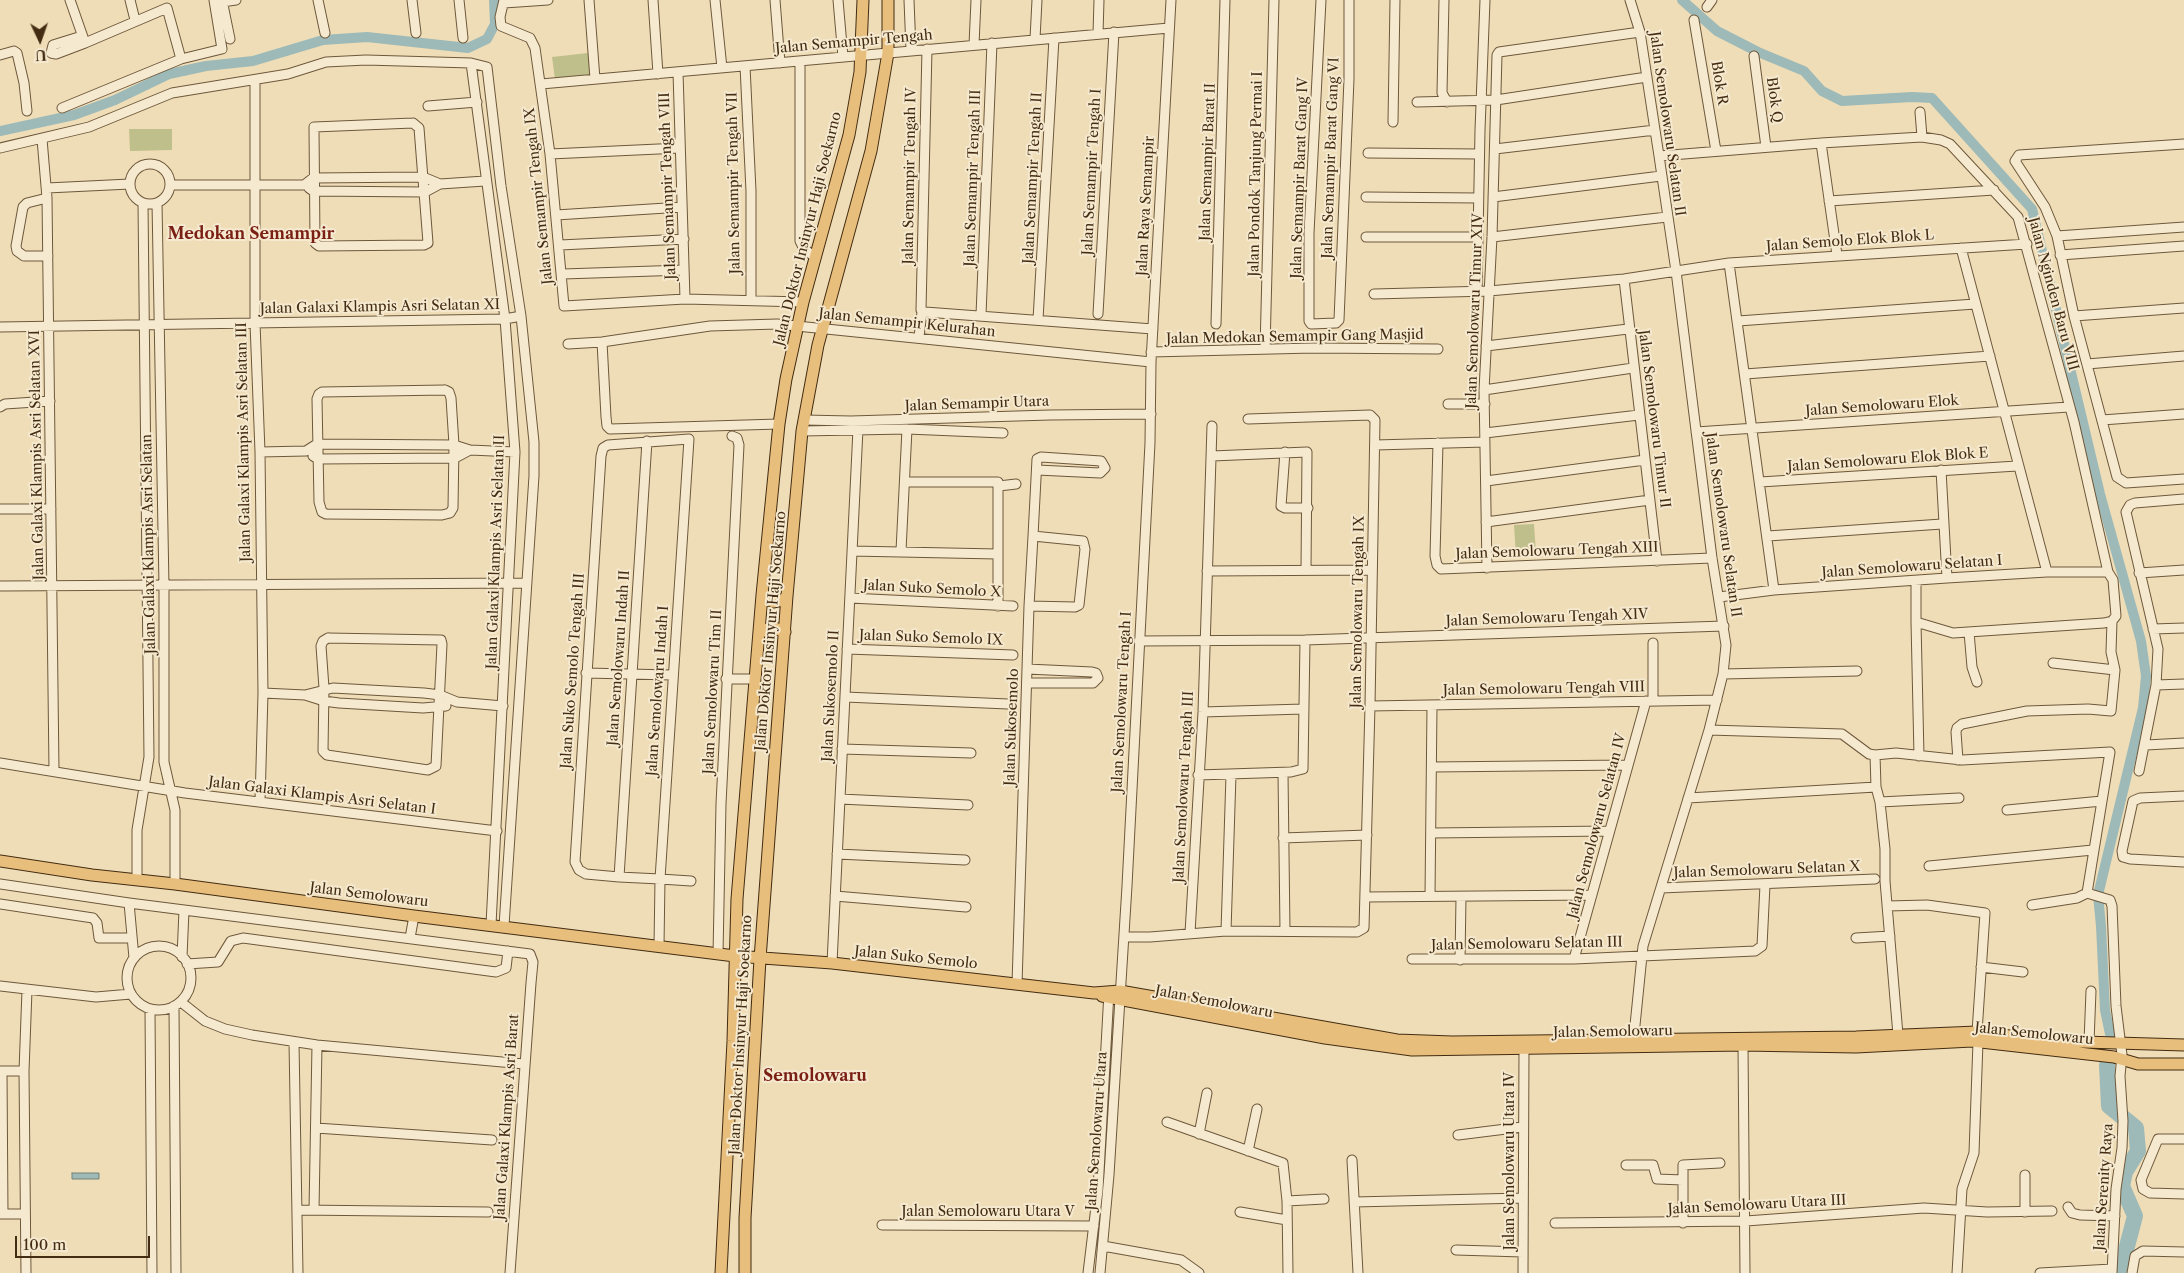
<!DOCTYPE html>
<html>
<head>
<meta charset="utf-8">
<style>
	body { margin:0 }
	#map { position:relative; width:2184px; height:1273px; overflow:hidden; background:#efddb7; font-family:"Libre Caslon Text",serif }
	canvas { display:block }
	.north { position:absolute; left:15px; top:15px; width:50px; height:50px; -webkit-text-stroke:4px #f5e9d0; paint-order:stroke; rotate:177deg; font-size:14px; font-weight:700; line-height:20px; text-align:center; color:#432c12 }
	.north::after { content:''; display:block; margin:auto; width:18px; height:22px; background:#432c12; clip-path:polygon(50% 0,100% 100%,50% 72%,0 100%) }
	.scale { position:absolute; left:15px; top:1236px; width:135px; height:22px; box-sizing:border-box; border:2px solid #432c12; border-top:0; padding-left:6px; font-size:15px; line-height:18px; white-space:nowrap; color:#432c12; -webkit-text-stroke:4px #f5e9d0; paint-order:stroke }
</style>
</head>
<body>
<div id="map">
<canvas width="2184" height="1273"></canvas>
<div class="north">U</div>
<div class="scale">100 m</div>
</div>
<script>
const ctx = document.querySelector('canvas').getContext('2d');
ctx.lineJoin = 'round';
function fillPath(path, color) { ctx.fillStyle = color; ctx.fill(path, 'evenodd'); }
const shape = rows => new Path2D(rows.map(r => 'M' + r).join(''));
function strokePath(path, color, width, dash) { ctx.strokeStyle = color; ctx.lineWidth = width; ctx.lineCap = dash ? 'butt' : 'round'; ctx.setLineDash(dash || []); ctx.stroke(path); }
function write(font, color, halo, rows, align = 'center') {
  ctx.font = font + ' "Libre Caslon Text",serif'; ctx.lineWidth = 4; ctx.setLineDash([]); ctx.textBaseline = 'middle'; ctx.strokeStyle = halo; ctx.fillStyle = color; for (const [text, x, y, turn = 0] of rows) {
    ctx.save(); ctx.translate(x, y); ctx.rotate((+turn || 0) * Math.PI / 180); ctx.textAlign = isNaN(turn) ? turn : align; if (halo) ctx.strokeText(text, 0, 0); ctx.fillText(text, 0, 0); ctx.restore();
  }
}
fillPath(shape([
	[588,53,590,74,555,79,552,57],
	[129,129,172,129,172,150,130,151],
	[1534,524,1536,554,1516,555,1514,525]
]), '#bebf8a');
const water = shape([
	[72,1173,99,1173,99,1179,72,1179,72,1173]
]);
fillPath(water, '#9dbab8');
strokePath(water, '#798176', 1);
strokePath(shape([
	[1682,0,1717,31,1758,52,1804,71,1822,91,1842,101,1912,97,1932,98,2032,209,2100,494,2141,641,2146,676,2143,708,2098,895,2101,926,2105,1010,2110,1034],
	[0,131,74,115,115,100,169,74,206,66,253,61,323,40,367,37,468,48,487,39,495,24,494,0]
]), '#9dbab8', 10);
strokePath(shape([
	[2107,1065,2109,1106,2136,1128,2138,1151,2125,1172,2122,1186,2135,1216,2120,1273]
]), '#9dbab8', 16);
const minor = shape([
	[70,0,84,40],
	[130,0,135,20],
	[222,0,230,39],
	[318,0,325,33],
	[412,0,416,33],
	[459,0,463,38],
	[504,0,500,17,501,26,530,38,535,48,550,154,564,306,685,299,803,302],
	[589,0,595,79],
	[653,0,658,74],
	[715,0,722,68],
	[775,0,780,63],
	[838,0,843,57],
	[909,0,911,50],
	[1321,0,1309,233,1309,321,1311,324,1336,323,1339,320,1349,79,1349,0],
	[1444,0,1442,93,1447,102],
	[1630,0,1640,32,1659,156,1676,271,1712,558,1726,645,1723,674,1709,730,1643,946,1633,1045],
	[222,2,236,0],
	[504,3,548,0],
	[1707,7,1712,0],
	[1694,20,1716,151],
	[1098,34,1099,0],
	[82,36,53,45,51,53,56,54,85,43,167,8,181,59],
	[1035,39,1037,0],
	[974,45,976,0],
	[927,49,921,310,925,312,1153,329],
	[0,55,14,51,17,53,24,83,27,111],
	[1754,56,1766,147],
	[800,61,800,241,804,249,815,257],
	[471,63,505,319,515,452,491,925],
	[745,66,751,191,751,300],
	[678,72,685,299],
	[255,80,255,323,260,452,263,693,260,802],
	[541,84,1169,28],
	[1417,102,1496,100,1647,77],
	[428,106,477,102],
	[62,108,181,59,222,49,214,0],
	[1920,112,1922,137],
	[1393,122,1395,0],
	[413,123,419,128,428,243,424,245,319,246,315,243,314,127,413,123],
	[42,139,47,198,54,770],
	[1821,143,1837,255],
	[2184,144,2019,155,2015,161,2045,207,2057,236,2074,316,2117,477,2126,483,2184,479],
	[0,148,89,127,172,93,288,74,326,62,366,60,471,63,487,67,501,186,521,316,534,442,534,476,504,926],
	[1495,149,1655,130],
	[1368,153,1479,154],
	[550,154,680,148],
	[1659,156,1821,143,1922,137,1941,140,1950,144,2018,217,2074,422,2108,572,2113,580,2116,616,2112,621,2104,623,1953,633,1916,622,1916,581],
	'130 184a20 20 0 1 1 40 0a20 20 0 1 1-40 0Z',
	[171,185,304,185,313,178,423,177,440,184],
	[47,188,130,184],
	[309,188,313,191,425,192,440,184,485,181],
	[1366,197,1478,198],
	[1493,197,1661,176],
	[47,198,27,203,23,207,16,246,17,251,24,256,48,256],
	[1829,201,1994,190],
	[157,203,164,586,164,762,175,810,175,884],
	[556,215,682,207],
	[2057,236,2184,227],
	[1366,237,1478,237],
	[1492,237,1667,217],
	[560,245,684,239],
	[1961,248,2047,572],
	[2060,255,2184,246],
	[1729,263,1774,590],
	[563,274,684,270],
	[1624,279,1657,561],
	[1477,292,1480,130,1485,0],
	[1374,294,1489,291,1624,279,1729,263,2027,244],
	[1098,314,1114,32],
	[981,315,992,43],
	[2074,316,2184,308],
	[1038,320,1054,38],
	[1738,321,1975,304],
	[1216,324,1225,0],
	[0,327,505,319,521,316],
	[919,337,922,312],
	[602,342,606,417,607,426,610,429,779,424],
	[568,344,602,342,710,326,777,324,1151,362],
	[1486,346,1628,329],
	[1265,349,1274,0],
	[1151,352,1313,348,1438,349],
	[2087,364,2184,356],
	[1745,374,1990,356],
	[445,390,449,392,451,398,454,445,453,508,450,513,442,515,326,514,322,512,319,502,317,399,319,394,322,392,445,390],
	[1484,390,1633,368],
	[1448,404,1485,404],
	[0,407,5,404,50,401],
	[804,420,851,421,1050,415,1151,414],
	[2102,420,2184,414],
	[802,431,907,429,1003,433],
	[1696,432,2069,407],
	[1485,433,1639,415],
	[1438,443,1435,556,1437,565,1441,569,1712,558],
	[1375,445,1485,442],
	[260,452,306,451,317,444,454,445,470,450,515,452],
	[1285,452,1281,506,1285,508,1308,508],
	[313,456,318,459,455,458,470,450],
	[1212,456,1307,452,1306,570],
	[1941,470,1947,578],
	[1486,481,1645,460],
	[905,482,998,482,998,606],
	[1760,482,2017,466],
	[999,486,1016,484],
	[0,509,51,509],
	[1486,522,1650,500],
	[1768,536,1942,524],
	[852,551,997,554],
	[901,551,907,429],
	[1487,568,1484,390,1492,237,1497,55,1499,52,1640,32],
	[1207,571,1372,570],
	[2139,573,2184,570],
	[0,586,527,583],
	[1719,597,1774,590,1947,578,2047,572,2108,572],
	[850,598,1013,606],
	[1029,606,1075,607,1079,605,1085,549,1083,541,1033,536],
	[1916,622,1919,756],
	[2153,629,2184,628],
	[1969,632,1972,667,1977,682],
	[328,638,441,640,442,644,436,766,428,770,327,755,323,751,324,688,321,646,323,641,328,638],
	[1139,641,1305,640,1724,626],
	[847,649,1013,655],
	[2053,663,2115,670],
	[586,673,672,675],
	[1723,674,1857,671],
	[726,679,755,679],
	[1027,683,1093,683,1098,678,1096,673,1092,672,1027,669],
	[2156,685,2184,684],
	[263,693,305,695,324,701,339,703,423,708,446,706],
	[305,695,333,688,424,693,440,695,457,702,503,706],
	[845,697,1008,704],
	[1653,700,1653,643],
	[1370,706,1717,700],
	[1203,712,1303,709],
	[1709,730,1842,734,1869,754,1875,755,1896,753,1962,760,2110,752,2087,893,2077,898,2032,905],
	[2146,745,2184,743],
	[842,749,971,753],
	[1875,755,1876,787,1880,802,1885,849,1885,881,1898,1035],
	[1958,760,1956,732,1957,728,1962,724,2027,711,2088,709,2111,711,2115,670,2111,652,2112,621],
	[0,763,185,793,497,831],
	[1432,767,1627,765],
	[2139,771,2156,685,2158,649,2126,512,2130,505,2135,503,2184,499],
	[1283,773,1285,931],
	[1198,775,1291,772,1303,769,1305,640],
	[2184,796,2140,798,2133,801,2122,851,2123,857,2130,859,2184,862],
	[1688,798,1876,787],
	[840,799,968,805],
	[1880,802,1959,798],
	[2007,810,2102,801],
	[1432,833,1609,831],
	[1283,838,1367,835],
	[837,854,965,860],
	[1929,866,2093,850],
	[619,877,647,441],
	[137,880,137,830,149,757,143,203],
	[0,884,129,903,530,954,533,962,531,983,510,1273],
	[1661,888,1875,879],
	[2087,893,2110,900,2112,906,2116,1006,2122,1055,2120,1076,2123,1121,2122,1148,2116,1189,2112,1273],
	[835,896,966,907],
	[1430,896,1432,706],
	[1366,897,1592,895],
	[129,903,134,958],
	[0,904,93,918,97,923,99,938,131,938],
	[1887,906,1927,905,1985,913,1977,1032],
	[1226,931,1231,775],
	[1190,933,1203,712,1212,426],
	[1124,937,1150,937,1226,931,1357,932,1364,928,1370,706,1375,420,1370,415,1248,419],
	[410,938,414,916],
	[1856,938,1890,936],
	[659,946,660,879,689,439,608,445,603,448,601,456,575,862,579,870,586,874,619,877,660,879,691,881],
	'127 978a32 32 0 1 1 64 0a32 32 0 1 1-64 0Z',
	[718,954,721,804,739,445,737,438,732,436],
	[182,957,184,910],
	[1412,959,1574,959,1755,951,1762,946,1765,885],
	[1574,959,1646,701],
	[1460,960,1461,897],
	[832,963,858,429],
	[187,964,218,962,231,941,243,938,496,972,506,968,508,951],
	[1981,967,2023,972],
	[1017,984,1029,606,1033,536,1037,459,1041,457,1101,461,1105,468,1100,473,1037,470],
	[0,986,96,997,131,994],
	[181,1002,205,1021,225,1029,252,1035,317,1045,524,1064],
	[174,1006,176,1273],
	[150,1009,152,1273],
	[294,1042,298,1273],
	[2089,1042,2091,991],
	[1743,1045,1745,1273],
	[0,1071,24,1071],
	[2,1071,3,1214],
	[1167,1122,1283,1163,1287,1201,1288,1273],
	[316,1128,492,1140],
	[1199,1134,1207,1093],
	[1458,1135,1522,1127],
	[2184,1139,2158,1139,2141,1180,2143,1189,2150,1193,2184,1194],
	[1248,1151,1257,1109],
	[1352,1160,1358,1273],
	[1626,1165,1653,1165,1657,1179,1683,1180],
	[1287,1201,1324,1199],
	[1354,1202,1523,1198],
	[2068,1207,2072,1213,2080,1215,2115,1216],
	[298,1210,488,1212],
	[314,1210,317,1045],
	[1240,1212,1287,1220],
	[2025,1212,2025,1175],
	[0,1214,24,1214],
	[1555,1223,1746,1221,1924,1208,1987,1212,2052,1211],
	[1683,1223,1683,1165,1720,1163],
	[882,1225,1094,1226],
	[1103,1246,1181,1260,1199,1273],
	[1456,1250,1523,1252],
	[26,1273,24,1071,27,990],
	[1088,1273,1098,1190,1109,992],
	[1100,1273,1109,1175,1127,886,1150,443,1151,362,1171,0],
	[1523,1273,1524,1049],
	[1957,1273,1962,1189,1974,1153,1978,1042],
	[2040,1273,2112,1269],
	[2132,1273,2135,1256,2143,1251,2184,1252]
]);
const major = shape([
	[762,595,766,599,774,602,783,600,787,596],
	[759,633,772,627,785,632],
	[0,861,92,875,175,884,414,916,735,956,832,963,1094,993,1120,991,1397,1040,1452,1042,1856,1037,1977,1032,2050,1041,2184,1045],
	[1102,996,1325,1038,1412,1050,1743,1045,1856,1047,1972,1041,2114,1057,2138,1064,2184,1064],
	[721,1273,733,1041,737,899,762,595,779,424,786,379,803,302,849,135,860,72,863,0],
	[745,1273,745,1218,760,959,787,596,802,431,818,345,871,151,888,53,888,0]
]);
strokePath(minor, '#6e583b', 11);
strokePath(major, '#432c12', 13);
strokePath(minor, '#f5e9d0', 9);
strokePath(major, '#e8be7c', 11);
write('14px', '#432c12', '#f5e9d0', [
	["Jalan Semampir Tengah",854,42,-5],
	["Blok R",1719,83,81],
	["Blok Q",1774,100,82],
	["Jalan Semolowaru Selatan II",1667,124,82],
	["Jalan Semampir Barat Gang VI",1331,158,-88],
	["Jalan Semampir Barat II",1208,162,-88],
	["Jalan Semampir Tengah I",1092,172,-87],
	["Jalan Pondok Tanjung Permai I",1256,174,-89],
	["Jalan Semampir Tengah IV",910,176,-89],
	["Jalan Semampir Tengah III",973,178,-88],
	["Jalan Semampir Tengah II",1033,178,-87],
	["Jalan Semampir Barat Gang IV",1300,178,-88],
	["Jalan Semampir Tengah VII",734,183,-91],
	["Jalan Semampir Tengah VIII",668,186,-92],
	["Jalan Semampir Tengah IX",539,196,-96],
	["Jalan Raya Semampir",1146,206,-87],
	["Jalan Doktor Insinyur Haji Soekarno",808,229,-76],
	["Jalan Semolo Elok Blok L",1850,241,-4],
	["Jalan Nginden Baru VIII",2053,294,75],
	["Jalan Galaxi Klampis Asri Selatan XI",380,307,-1],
	["Jalan Semolowaru Timur XIV",1475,311,-88],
	["Jalan Semampir Kelurahan",907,323,6],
	["Jalan Medokan Semampir Gang Masjid",1295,337,-1],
	["Jalan Semampir Utara",977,404,-2],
	["Jalan Semolowaru Elok",1882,406,-4],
	["Jalan Semolowaru Timur II",1654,419,83],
	["Jalan Galaxi Klampis Asri Selatan III",244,442,-91],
	["Jalan Galaxi Klampis Asri Selatan XVI",37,455,-91],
	["Jalan Semolowaru Elok Blok E",1888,460,-4],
	["Jalan Semolowaru Selatan II",1723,525,82],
	["Jalan Galaxi Klampis Asri Selatan",149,544,-91],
	["Jalan Semolowaru Tengah XIII",1557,551,-2],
	["Jalan Galaxi Klampis Asri Selatan II",496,552,-88],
	["Jalan Semolowaru Selatan I",1912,567,-4],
	["Jalan Suko Semolo X",932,589,3],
	["Jalan Semolowaru Tengah IX",1358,612,-89],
	["Jalan Semolowaru Tengah XIV",1547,618,-2],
	["Jalan Doktor Insinyur Haji Soekarno",771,631,-85],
	["Jalan Suko Semolo IX",931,638,2],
	["Jalan Semolowaru Indah II",619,658,-86],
	["Jalan Suko Semolo Tengah III",573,671,-86],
	["Jalan Semolowaru Tengah VIII",1544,689,-1],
	["Jalan Semolowaru Indah I",658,691,-86],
	["Jalan Semolowaru Tim II",713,692,-87],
	["Jalan Sukosemolo II",831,696,-87],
	["Jalan Semolowaru Tengah I",1122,702,-87],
	["Jalan Sukosemolo",1012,727,-88],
	["Jalan Semolowaru Tengah III",1184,787,-87],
	["Jalan Galaxi Klampis Asri Selatan I",322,796,7],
	["Jalan Semolowaru Selatan IV",1597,826,-75],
	["Jalan Semolowaru Selatan X",1767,870,-2],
	["Jalan Semolowaru",369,895,7],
	["Jalan Semolowaru Selatan III",1527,944,-1],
	["Jalan Suko Semolo",916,958,6],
	["Jalan Semolowaru",1214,1002,11],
	["Jalan Semolowaru",1613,1032,-1],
	["Jalan Semolowaru",2034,1034,6],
	["Jalan Doktor Insinyur Haji Soekarno",741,1035,-87],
	["Jalan Galaxi Klampis Asri Barat",507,1117,-86],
	["Jalan Semolowaru Utara",1097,1131,-86],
	["Jalan Semolowaru Utara IV",1510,1161,-90],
	["Jalan Serenity Raya",2104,1187,-86],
	["Jalan Semolowaru Utara III",1757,1205,-3],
	["Jalan Semolowaru Utara V",988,1212]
]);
write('bold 16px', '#7a1f14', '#f5e9d0', [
	["Medokan Semampir",251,234],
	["Semolowaru",815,1076]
]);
</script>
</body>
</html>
